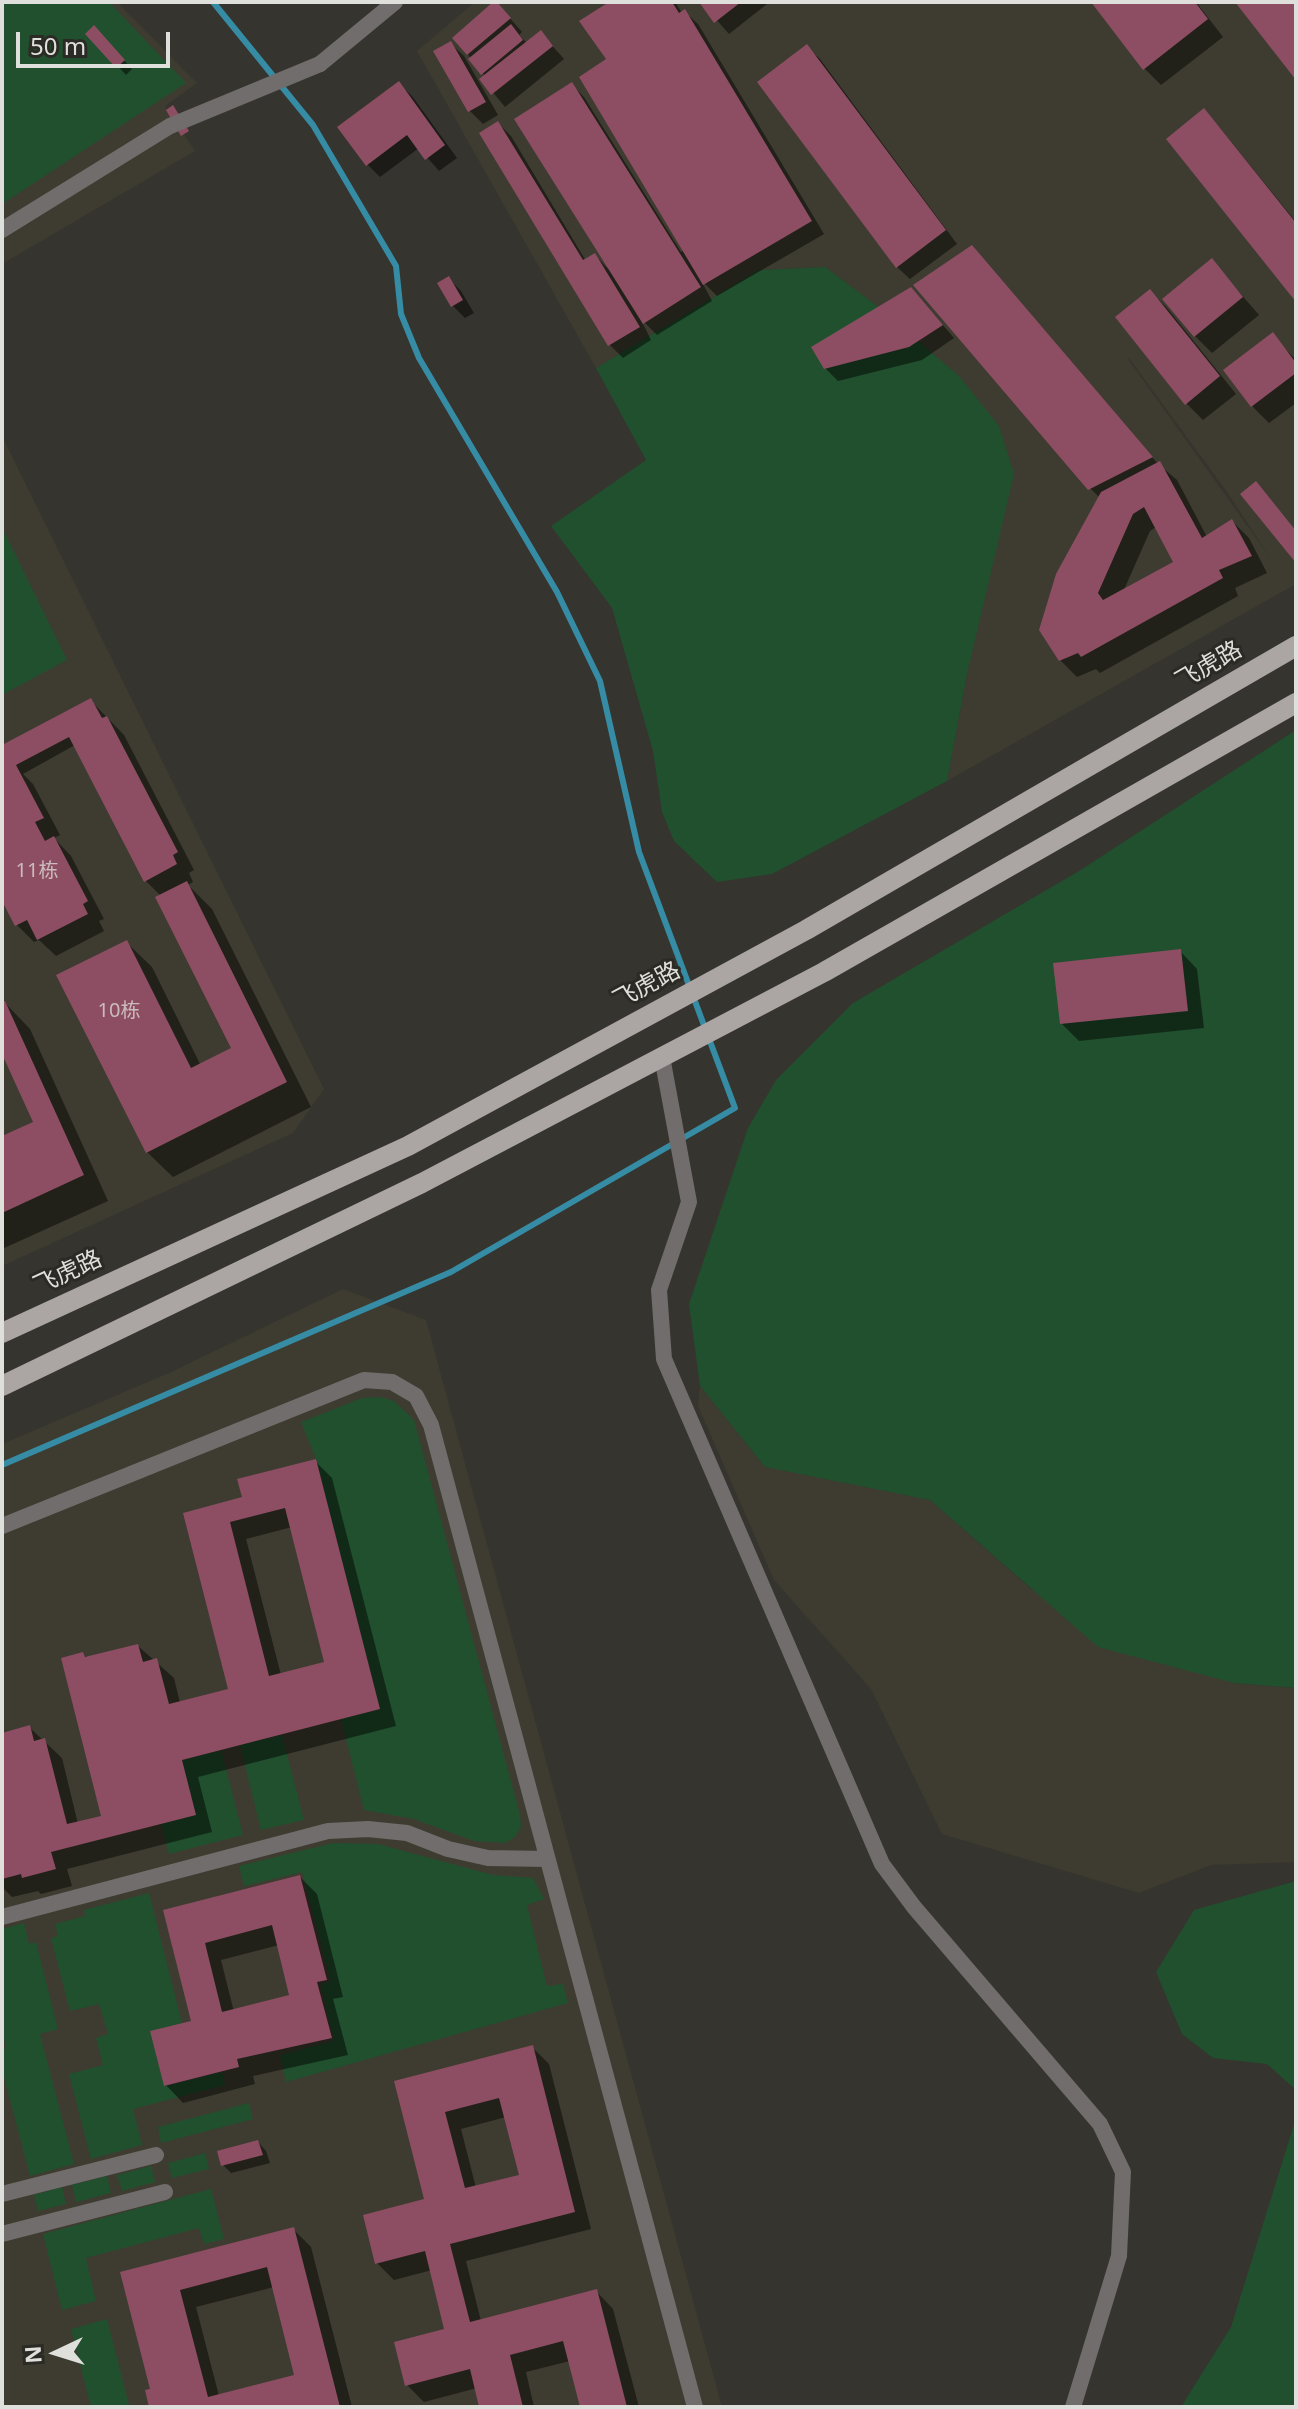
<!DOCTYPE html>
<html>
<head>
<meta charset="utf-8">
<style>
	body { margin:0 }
	#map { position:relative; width:1298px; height:2409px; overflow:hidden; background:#35342e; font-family:"Noto Sans",sans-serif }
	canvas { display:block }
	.frame { position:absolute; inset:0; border:4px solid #dfdfdb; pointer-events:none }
	.north { position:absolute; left:16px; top:2313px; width:80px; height:80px; -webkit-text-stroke:6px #2b2a25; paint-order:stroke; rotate:266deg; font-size:22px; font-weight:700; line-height:32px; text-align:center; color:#dfdfdb }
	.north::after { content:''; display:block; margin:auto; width:28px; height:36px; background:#dfdfdb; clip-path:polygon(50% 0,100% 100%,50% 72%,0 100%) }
	.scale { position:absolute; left:16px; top:32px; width:154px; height:36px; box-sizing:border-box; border:4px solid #dfdfdb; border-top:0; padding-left:10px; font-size:24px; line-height:28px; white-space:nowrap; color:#dfdfdb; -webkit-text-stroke:6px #2b2a25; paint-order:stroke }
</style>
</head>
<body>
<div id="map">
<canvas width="1298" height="2409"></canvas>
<div class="frame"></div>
<div class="north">N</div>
<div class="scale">50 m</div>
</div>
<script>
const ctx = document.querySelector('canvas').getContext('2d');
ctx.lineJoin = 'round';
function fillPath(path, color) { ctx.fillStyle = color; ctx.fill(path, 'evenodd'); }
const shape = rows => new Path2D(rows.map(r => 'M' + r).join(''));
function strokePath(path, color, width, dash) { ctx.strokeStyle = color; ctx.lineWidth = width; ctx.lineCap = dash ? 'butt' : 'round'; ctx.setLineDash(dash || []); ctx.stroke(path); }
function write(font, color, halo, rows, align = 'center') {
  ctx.font = font + ' "Noto Sans","Noto Sans SC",sans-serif'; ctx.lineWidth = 6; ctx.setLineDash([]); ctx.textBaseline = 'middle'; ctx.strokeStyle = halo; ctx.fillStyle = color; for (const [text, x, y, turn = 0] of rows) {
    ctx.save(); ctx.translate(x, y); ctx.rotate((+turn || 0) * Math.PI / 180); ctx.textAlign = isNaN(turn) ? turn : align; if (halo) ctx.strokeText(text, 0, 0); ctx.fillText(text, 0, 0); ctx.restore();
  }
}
fillPath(shape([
	[2,2,117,2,197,83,165,106,195,151,2,264],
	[475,2,1296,2,1296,584,947,781,967,674,959,376,876,306,825,267,759,270,596,368,417,51],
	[1129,358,1227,492,1271,559,1128,359],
	[2,436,324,1089,293,1133,2,1266],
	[343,1289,426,1320,722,2407,2,2407,2,1444,169,1373],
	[700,1386,765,1467,930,1500,1031,1589,1234,1683,1296,1688,1296,1862,1211,1865,1139,1893,942,1834,871,1689,774,1580,698,1406]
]), '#3e3c30');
fillPath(shape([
	[2,2,109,2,186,83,2,204],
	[825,267,876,305,959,376,999,426,1014,474,967,674,947,781,772,874,717,882,674,841,662,812,653,751,612,608,551,526,646,460,596,368,759,270],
	[2,527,67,660,2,695],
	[1296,730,1296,1688,1234,1683,1098,1647,930,1500,765,1467,700,1386,689,1304,748,1128,776,1080,853,1003,1079,871],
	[380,1397,394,1401,414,1420,520,1815,521,1827,515,1837,505,1843,474,1841,414,1819,364,1810,341,1719,380,1709,316,1459,301,1422,362,1398],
	[282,1735,304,1820,261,1830,240,1745],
	[221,1750,243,1835,169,1854,161,1824,182,1760],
	[333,1843,378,1844,493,1875,533,1878,544,1899,527,1905,547,1986,563,1984,568,2003,286,2082,280,2055,334,2041,321,1985,331,1981,302,1872,244,1886,239,1866],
	[1296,1881,1296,2090,1267,2064,1213,2058,1182,2034,1156,1972,1194,1910],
	[149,1893,182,2023,150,2031,164,2086,222,2072,225,2085,133,2109,142,2145,91,2159,69,2074,103,2065,96,2038,108,2034,99,2004,70,2011,51,1938,58,1936,55,1924,85,1916,84,1910],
	[24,1923,29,1944,36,1942,58,2029,40,2034,74,2164,30,2176,2,2069,2,2050,6,2048,2,2032,2,1929],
	[249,2103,253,2119,161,2143,158,2127],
	[1296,2118,1296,2407,1181,2407,1231,2327],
	[205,2153,209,2169,172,2178,168,2163],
	[151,2166,155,2182,122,2191,117,2175],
	[107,2176,111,2193,76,2202,72,2185],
	[62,2187,66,2204,38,2211,34,2195],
	[211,2189,224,2239,204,2244,199,2228,86,2258,96,2301,62,2310,43,2234],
	[107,2319,129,2405,91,2407,71,2329]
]), '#21502e');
fillPath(shape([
	[613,2,675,2,682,13,685,12,698,24,824,234,717,296,701,280,712,301,657,335,640,318,651,340,623,358,610,345,481,134,498,123,511,136,586,261,595,255,608,269,571,84,584,97,681,252,684,250,609,60],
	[701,2,765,2,767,4,729,34],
	[1093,2,1196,2,1223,37,1161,85,1144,68],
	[508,16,522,32,519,35,527,43,540,32,564,59,505,107,482,79,485,76,455,38],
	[88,34,102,36,132,69,126,75],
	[451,44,464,56,498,115,483,124,470,111,436,52],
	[807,47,820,59,957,244,910,279,897,267],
	[399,84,412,96,457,158,439,171,419,148,380,177,367,164],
	[1203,111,1220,128,1296,222,1296,299],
	[984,261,1158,464,1177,480,1207,537,1232,521,1249,538,1267,573,1235,588,1238,596,1100,673,1096,669,1077,677,1060,660,1100,498,1090,488],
	[1156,527,1175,563,1123,592,1150,531],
	[1212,261,1259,315,1212,353,1195,336],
	[448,278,461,291,474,313,465,318,453,306],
	[1150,291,1167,308,1236,394,1203,420,1186,403],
	[923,302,954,338,922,360,838,381,825,368],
	[1272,335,1296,360,1296,403,1269,423,1252,406,1226,370],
	[91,701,124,735,194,870,189,873,193,882,188,885,212,909,311,1107,173,1177,147,1152,126,942,152,967,201,1066,234,1049,161,896,146,881,75,745,23,774,33,784,60,835,54,838,71,856,104,919,99,921,104,931,56,956,39,940,34,942,17,925,2,897,2,747],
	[1180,951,1197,969,1204,1028,1079,1041,1062,1024],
	[5,1003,30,1029,108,1201,2,1249,2,1138,35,1123,2,1049,2,1005],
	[315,1461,332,1478,396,1726,198,1777,212,1832,67,1869,72,1886,41,1894,38,1891,12,1897,2,1887,2,1735,30,1728,62,1758,78,1824,104,1817,83,1654,88,1659,138,1646,174,1678,180,1703,230,1690,185,1514,244,1499],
	[292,1527,327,1663,281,1675,246,1539],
	[300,1877,317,1894,343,1997,333,1999,348,2055,253,2076,255,2084,183,2103,166,2085,194,2022,165,1912],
	[279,1945,292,1997,234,2012,221,1960],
	[532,2047,549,2064,591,2229,466,2261,481,2321,596,2291,613,2309,639,2407,582,2407,570,2361,526,2372,534,2407,481,2407,477,2388,424,2402,407,2385,447,2330,432,2270,394,2280,377,2263,426,2200,396,2082],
	[506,2117,521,2176,476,2188,461,2129],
	[258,2142,266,2151,270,2163,231,2173,223,2165],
	[294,2230,311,2247,352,2407,151,2407,153,2390,123,2274],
	[274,2287,297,2376,219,2396,196,2307]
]), '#0007');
strokePath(shape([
	[2,1465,451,1272,735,1108,639,852,600,681,557,592,419,358,401,314,396,266,313,125,213,2]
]), '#368ca4', 6);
fillPath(shape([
	[493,2,497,2,511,18,467,55,452,38],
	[609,2,672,2,679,13,685,9,812,221,703,285,579,77,606,59,579,21],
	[699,2,741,2,714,23],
	[1091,2,1195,2,1208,19,1143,70],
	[1235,2,1296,2,1296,80],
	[511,24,523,40,481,75,468,59],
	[94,25,125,60,116,68,85,34],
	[541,30,553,46,491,95,479,79],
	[451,41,486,102,468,112,433,51],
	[807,44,946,230,896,268,757,82],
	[399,81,445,145,425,160,407,135,366,166,337,127],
	[572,82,701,287,643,324,514,119],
	[173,105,189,131,181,136,166,110],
	[1204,108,1296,223,1296,302,1166,139],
	[498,121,583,260,595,253,640,327,608,346,479,133],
	[972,245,1153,457,1088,490,913,285],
	[1212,258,1243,297,1194,337,1162,299],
	[449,276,463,300,451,307,437,283],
	[911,287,943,325,909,347,824,369,811,347],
	[1150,289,1220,376,1185,405,1115,317],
	[1273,332,1296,363,1296,373,1251,407,1223,370],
	[1160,461,1202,538,1232,519,1252,556,1219,570,1223,578,1081,657,1078,653,1059,661,1039,630,1056,574,1101,492],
	[1144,507,1173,562,1103,600,1098,593,1133,514],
	[1256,481,1296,531,1296,563,1240,494],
	[91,698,102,718,107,716,178,852,173,855,177,864,144,882,69,737,16,765,44,818,35,822,45,841,54,836,88,901,83,904,88,914,37,940,27,920,15,926,2,901,2,745],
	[187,881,287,1082,146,1153,56,975,127,940,191,1068,231,1048,155,897],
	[1181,949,1188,1011,1060,1024,1053,963],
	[5,1001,84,1175,2,1213,2,1136,33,1122,2,1054,2,1002],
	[316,1459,380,1709,182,1760,196,1815,51,1852,56,1869,22,1878,21,1874,2,1879,2,1733,30,1725,34,1741,45,1738,67,1824,101,1816,61,1658,83,1652,85,1657,138,1644,143,1662,157,1658,169,1704,228,1689,183,1513,242,1497,237,1479],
	[285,1508,324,1662,269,1676,230,1522],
	[300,1875,327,1980,317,1982,332,2038,237,2059,239,2067,164,2086,150,2031,191,2021,163,1910],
	[272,1925,289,1995,222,2012,205,1943],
	[533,2045,575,2212,450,2244,470,2322,597,2289,627,2407,580,2407,563,2341,510,2355,523,2407,479,2407,470,2369,405,2386,394,2342,444,2329,425,2251,375,2264,363,2215,424,2199,394,2081],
	[499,2098,519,2175,465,2188,445,2112],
	[258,2140,263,2155,221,2166,217,2151],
	[294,2227,340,2407,149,2407,145,2390,150,2389,120,2272],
	[267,2267,294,2375,208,2397,180,2290]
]), '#8d4e63');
strokePath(shape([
	[2,2194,156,2155],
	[2,2234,165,2192]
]), '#706d6c', 16);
strokePath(shape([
	[2,230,170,126,320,64],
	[662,1057,689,1202,659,1290,664,1359,882,1864,914,1907,1100,2124,1123,2172,1119,2256,1073,2407],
	[2,1526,364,1380,392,1382,416,1396,431,1425,695,2407],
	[2,1917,328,1831,368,1829,407,1833,448,1849,488,1858,547,1859]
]), '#706d6c', 16);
strokePath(shape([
	[320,64,395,2]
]), '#706d6c', 16);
strokePath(shape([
	[2,1333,408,1146,806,930,1296,646],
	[2,1386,422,1183,824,972,1296,703]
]), '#aba5a4', 20);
write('20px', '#cabbbd', null, [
	["11栋",37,871],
	["10栋",119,1011]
]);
write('24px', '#dfdfdb', '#2b2a25', [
	["飞虎路",1209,666,-30],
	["飞虎路",647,986,-28],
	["飞虎路",68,1273,-25]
]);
</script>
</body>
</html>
